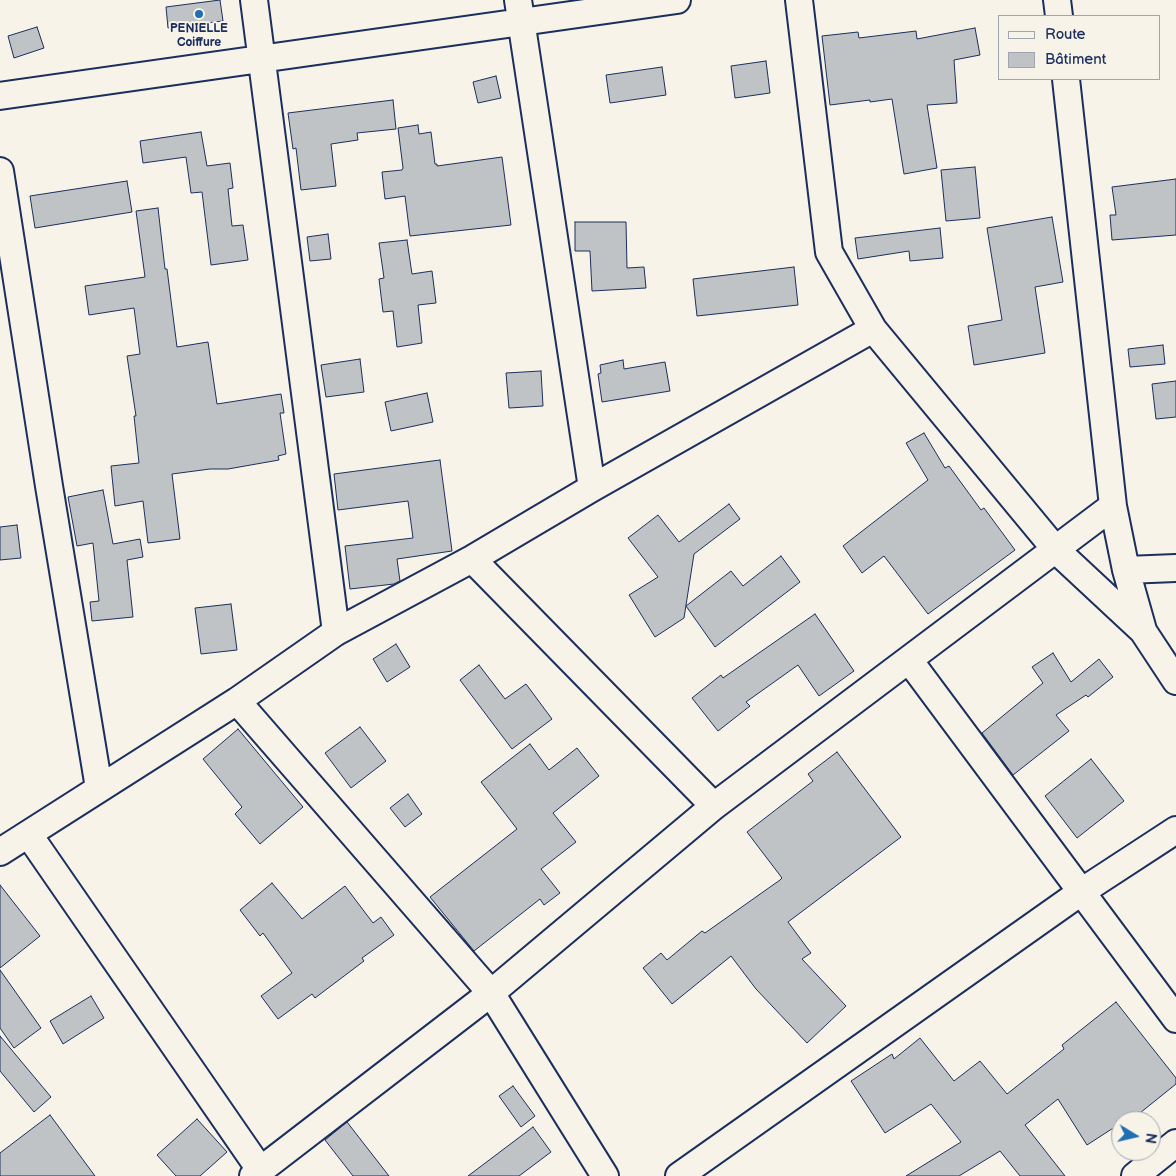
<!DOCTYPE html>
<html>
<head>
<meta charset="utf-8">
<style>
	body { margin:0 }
	#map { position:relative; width:1176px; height:1176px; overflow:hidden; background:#f7f3e8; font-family:"Balsamiq Sans",sans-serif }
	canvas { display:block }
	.legend { position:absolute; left:998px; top:15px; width:162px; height:65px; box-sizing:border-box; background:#f7f3e8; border:1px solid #9fa5b1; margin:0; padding:6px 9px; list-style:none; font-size:15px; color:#1b2f5e }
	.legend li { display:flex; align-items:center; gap:10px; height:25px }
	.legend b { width:25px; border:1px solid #9fa5b1 }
	.north { position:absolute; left:1111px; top:1111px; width:50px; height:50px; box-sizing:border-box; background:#f7f3e8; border:1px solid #9fa5b1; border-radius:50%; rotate:99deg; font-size:14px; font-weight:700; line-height:20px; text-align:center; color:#1b2f5e }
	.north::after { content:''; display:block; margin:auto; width:18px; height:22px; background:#1f6fb2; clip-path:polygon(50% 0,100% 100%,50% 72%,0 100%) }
</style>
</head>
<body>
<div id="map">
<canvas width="1176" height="1176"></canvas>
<ul class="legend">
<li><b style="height:6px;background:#f7f3e8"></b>Route</li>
<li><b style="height:14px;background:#c0c3c5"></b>Bâtiment</li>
</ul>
<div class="north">N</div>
</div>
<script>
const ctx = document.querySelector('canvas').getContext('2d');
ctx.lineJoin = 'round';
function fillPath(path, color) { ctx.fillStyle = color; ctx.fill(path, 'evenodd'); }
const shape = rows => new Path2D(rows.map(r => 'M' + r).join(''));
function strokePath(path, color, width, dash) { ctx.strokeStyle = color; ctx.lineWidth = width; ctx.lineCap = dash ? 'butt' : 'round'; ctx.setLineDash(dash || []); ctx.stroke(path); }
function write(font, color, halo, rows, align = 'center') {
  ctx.font = font + ' "Balsamiq Sans",sans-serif'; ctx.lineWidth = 4; ctx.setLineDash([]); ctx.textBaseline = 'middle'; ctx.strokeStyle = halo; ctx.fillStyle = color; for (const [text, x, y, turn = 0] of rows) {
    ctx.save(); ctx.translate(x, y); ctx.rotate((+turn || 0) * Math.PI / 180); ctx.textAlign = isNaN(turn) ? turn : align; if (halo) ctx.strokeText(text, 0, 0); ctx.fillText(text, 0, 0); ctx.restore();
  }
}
const building = shape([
	[220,0,223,21,168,28,166,7,220,0],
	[37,27,44,48,14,58,8,36,37,27],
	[975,28,980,55,954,60,957,103,927,105,937,168,904,174,892,99,870,102,870,100,830,105,822,36,858,32,859,38,916,31,917,39,975,28],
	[766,61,770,93,735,98,731,66,766,61],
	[662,67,666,95,610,103,606,75,662,67],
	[496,76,501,98,478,103,473,82,496,76],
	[393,100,396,129,357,133,358,140,331,144,336,186,301,190,296,148,293,149,288,113,393,100],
	[418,125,419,134,431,132,435,164,437,164,437,166,502,157,511,225,410,236,405,196,385,199,382,172,402,170,403,168,398,128,418,125],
	[201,132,207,166,230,163,233,188,228,189,232,226,243,225,248,260,211,265,202,192,191,193,186,157,143,163,140,141,201,132],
	[975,167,980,218,946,221,941,170,975,167],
	[1176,179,1176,235,1112,240,1110,215,1116,215,1112,187,1176,179],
	[127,181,132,212,35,228,30,196,127,181],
	[158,208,165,269,167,269,177,347,208,342,217,404,281,394,284,413,280,413,286,454,278,456,279,460,228,469,210,469,172,474,180,539,148,543,143,501,115,506,111,466,139,463,134,416,136,416,127,356,140,354,134,308,89,315,85,286,145,277,136,211,158,208],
	[1052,217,1063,282,1035,287,1045,353,974,365,968,326,1002,320,987,228,1052,217],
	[575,222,626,222,627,268,644,267,646,288,592,291,590,251,575,251,575,222],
	[940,228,943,258,910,261,909,251,858,259,855,238,940,228],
	[328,234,331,259,310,261,307,237,328,234],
	[407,240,412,274,432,271,436,303,418,305,422,343,397,347,393,311,383,312,379,279,384,278,379,243,407,240],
	[794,267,798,305,697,316,693,279,794,267],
	[1163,345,1165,364,1130,367,1128,349,1163,345],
	[360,359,364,392,326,397,321,365,360,359],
	[623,360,624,369,665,362,670,391,602,402,598,374,601,373,600,365,623,360],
	[541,371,543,406,509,408,506,373,541,371],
	[1176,381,1176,417,1156,419,1152,384,1176,381],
	[427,393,433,422,391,431,385,402,427,393],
	[924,433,945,468,949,466,981,510,984,508,1015,550,928,614,884,556,862,573,843,546,928,480,906,443,924,433],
	[440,460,452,551,397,559,400,581,394,584,350,589,345,546,413,538,408,501,338,510,334,474,440,460],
	[103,490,113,544,140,539,143,557,127,560,133,617,92,621,90,602,99,601,93,543,77,546,68,497,103,490],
	[729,504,740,519,694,554,684,618,655,637,629,595,658,577,628,538,658,515,679,542,729,504],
	[17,525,21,558,0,560,0,527,17,525],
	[781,556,800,582,715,647,686,606,731,571,743,586,781,556],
	[231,604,237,650,201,654,195,608,231,604],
	[815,614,854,671,819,696,798,665,746,702,750,706,718,731,692,698,721,675,723,678,815,614],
	[396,644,410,667,387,682,373,659,396,644],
	[1053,653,1071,682,1099,659,1113,677,1088,697,1086,695,1056,715,1069,731,1013,775,982,733,1043,683,1032,667,1053,653],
	[479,665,505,699,526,684,552,719,512,749,460,680,479,665],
	[360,727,386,761,351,788,325,753,360,727],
	[238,729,303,807,260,844,235,814,242,807,203,759,238,729],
	[530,744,549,770,577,748,599,776,553,813,576,842,541,869,560,893,544,905,540,899,474,951,430,897,517,829,481,782,530,744],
	[837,752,901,837,788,922,811,953,802,959,846,1006,807,1043,756,989,731,956,672,1004,643,968,661,953,667,960,702,931,705,933,780,880,782,878,747,832,813,781,808,774,837,752],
	[1091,759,1124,801,1077,838,1045,796,1091,759],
	[408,794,422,814,405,827,390,808,408,794],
	[272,883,302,919,345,886,373,923,381,917,394,935,362,958,364,961,315,998,312,994,278,1019,261,996,292,973,263,933,260,936,240,910,272,883],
	[0,885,40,936,0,968,0,885],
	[0,970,41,1028,14,1048,0,1028,0,970],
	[91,996,104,1018,63,1044,50,1021,91,996],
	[1116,1002,1176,1078,1176,1084,1130,1121,1121,1121,1121,1123,1087,1145,1058,1099,1025,1125,1065,1176,1020,1176,1000,1151,959,1176,906,1176,961,1142,931,1104,885,1133,851,1081,892,1054,894,1059,920,1038,954,1081,980,1061,1007,1094,1064,1049,1062,1045,1116,1002],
	[0,1036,51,1097,34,1112,0,1071,0,1036],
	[513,1086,535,1116,521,1127,499,1096,513,1086],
	[50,1115,95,1176,0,1176,0,1153,50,1115],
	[197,1119,227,1152,200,1176,176,1176,157,1155,197,1119],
	[347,1122,389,1176,353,1176,325,1140,347,1122],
	[533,1127,551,1152,519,1176,468,1176,533,1127]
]);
fillPath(building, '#c0c3c5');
strokePath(building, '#1b2f5e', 1);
const street = shape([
	[254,0,336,632],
	[518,0,592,488],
	[799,0,829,252,873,329,1056,550,1143,631,1176,681],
	[1057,0,1059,16],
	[1066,79,1113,506,1126,570,1143,630],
	[0,96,677,0],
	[0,171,49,486,99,788],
	[472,559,714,806],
	[1126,570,1176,568],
	[909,660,1176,1019],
	[237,701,491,993,605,1176],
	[29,835,261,1171],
	[0,852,237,701,336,632,472,559,592,488,873,329],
	[253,1176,491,993,714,806,1113,506],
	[679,1176,1081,892,1176,830],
	[1135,1176,1176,1143]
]);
strokePath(street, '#1b2f5e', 30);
strokePath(street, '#f7f3e8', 26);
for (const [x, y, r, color] of [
	[199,14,5,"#1f6fb2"]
]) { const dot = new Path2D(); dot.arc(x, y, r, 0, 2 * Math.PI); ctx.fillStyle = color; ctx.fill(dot); strokePath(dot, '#f7f3e8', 2); }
write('bold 12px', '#1b2f5e', '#f7f3e8', [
	["PENIELLE",199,29],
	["Coiffure",199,43]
]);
</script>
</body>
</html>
